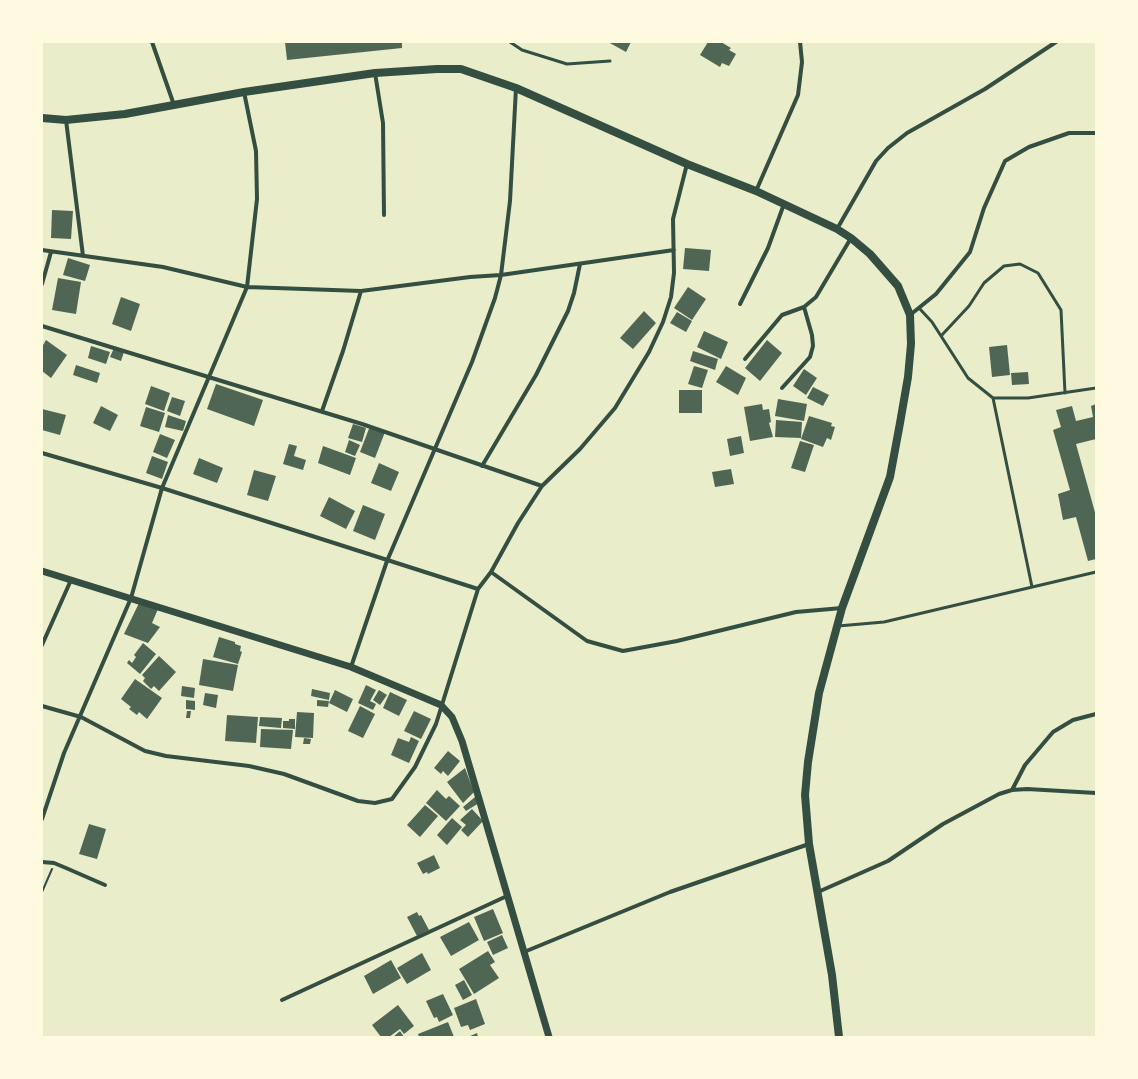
<!DOCTYPE html>
<html>
<head>
<meta charset="utf-8">
<style>
	body { margin:0 }
	#map { position:relative; width:1138px; height:1079px; overflow:hidden; background:#e9edc9; font-family:Signika,sans-serif }
	canvas { display:block }
	.frame { position:absolute; inset:0; border:43px solid #fefae0; pointer-events:none }
</style>
</head>
<body>
<div id="map">
<canvas width="1138" height="1079"></canvas>
<div class="frame"></div>
</div>
<script>
const ctx = document.querySelector('canvas').getContext('2d');
ctx.lineJoin = 'round';
function fillPath(path, color) { ctx.fillStyle = color; ctx.fill(path, 'evenodd'); }
const shape = rows => new Path2D(rows.map(r => 'M' + r).join(''));
function strokePath(path, color, width, dash) { ctx.strokeStyle = color; ctx.lineWidth = width; ctx.lineCap = dash ? 'butt' : 'round'; ctx.setLineDash(dash || []); ctx.stroke(path); }
fillPath(shape([
	[285,42,402,42,402,48,287,60],
	[608,42,631,42,626,52],
	[708,42,721,42,731,48,729,50,736,54,729,66,722,63,720,67,700,55],
	[52,210,73,211,71,239,51,238],
	[685,248,711,250,709,271,683,269],
	[68,258,90,265,85,281,63,275],
	[58,278,81,282,76,314,52,310],
	[688,287,706,299,692,320,674,308],
	[121,297,140,304,131,331,112,324],
	[644,311,656,323,633,349,620,338],
	[677,312,692,321,686,332,670,323],
	[704,331,728,342,721,359,697,347],
	[46,340,67,355,51,378,42,371,42,347],
	[767,340,782,353,760,381,745,368],
	[1007,345,1010,375,992,377,989,347],
	[91,346,110,352,106,364,88,358],
	[114,348,124,352,121,361,110,357],
	[693,351,718,359,715,370,690,361],
	[76,365,100,373,97,383,73,375],
	[694,366,708,370,702,388,688,384],
	[726,366,746,378,738,395,716,382],
	[804,369,817,378,806,395,793,386],
	[1028,372,1029,384,1012,385,1011,373],
	[216,384,263,400,254,426,207,409],
	[151,386,170,393,164,411,145,404],
	[813,387,829,395,823,406,807,398],
	[679,390,702,390,702,413,679,413],
	[172,397,185,401,180,416,167,411],
	[778,399,807,404,804,421,775,416],
	[762,404,763,410,769,409,771,422,769,423,773,437,750,441,744,407],
	[1096,404,1096,439,1076,444,1096,516,1096,559,1088,561,1076,517,1063,520,1058,494,1070,490,1053,430,1061,427,1056,410,1072,406,1076,421,1093,417,1091,406],
	[101,406,118,415,110,431,93,423],
	[146,407,165,413,159,432,140,426],
	[42,409,66,415,60,435,42,430],
	[168,415,186,421,183,431,165,427],
	[809,416,832,423,831,426,835,427,831,440,827,438,823,447,801,439],
	[776,420,802,422,801,438,775,437],
	[353,424,366,428,362,442,348,438],
	[370,426,385,432,375,458,360,452],
	[160,434,175,440,167,458,153,452],
	[741,436,744,453,730,456,727,439],
	[349,440,360,445,355,456,345,452],
	[800,441,814,445,805,472,791,468],
	[289,444,297,446,294,456,306,460,303,470,283,464],
	[323,446,356,458,350,475,318,463],
	[152,456,168,462,162,479,146,473],
	[199,458,223,468,217,483,193,474],
	[379,463,399,472,391,491,371,483],
	[731,469,734,484,715,487,712,472],
	[254,470,276,476,268,501,247,495],
	[329,497,355,511,346,529,320,516],
	[363,505,385,514,375,540,353,531],
	[140,601,158,609,152,623,160,627,148,643,124,634],
	[219,637,235,642,235,644,241,646,240,651,242,652,238,664,213,657],
	[143,643,156,654,140,674,127,663,129,660,132,663,136,657,134,655],
	[159,656,176,672,159,691,154,686,151,689,143,681,145,678,142,675],
	[203,659,238,665,233,691,199,685],
	[135,679,162,698,147,719,139,712,137,715,129,709,131,707,121,699],
	[366,685,376,690,370,701,376,704,373,710,358,703],
	[182,686,195,688,194,698,181,696],
	[312,689,330,693,329,700,311,696],
	[335,690,353,699,347,712,329,703],
	[379,690,387,695,380,705,373,700],
	[390,692,407,700,399,716,383,708],
	[205,693,218,695,216,708,203,705],
	[186,700,195,701,195,710,186,709],
	[317,700,329,701,328,707,317,706],
	[360,706,375,714,363,738,348,731],
	[187,711,191,711,190,718,186,718],
	[414,711,431,719,421,739,404,731],
	[297,712,314,713,313,738,295,737],
	[227,715,258,717,256,743,225,741],
	[260,717,282,718,281,728,259,726],
	[289,719,295,719,295,729,283,728,283,721,289,721],
	[261,729,293,730,291,749,260,747],
	[411,737,419,741,409,763,391,755,398,738,409,742],
	[304,738,311,739,310,744,303,744],
	[448,751,460,761,448,776,443,771,441,774,434,768],
	[465,768,474,792,463,803,447,782],
	[437,790,446,799,449,796,460,806,446,821,426,803],
	[475,797,479,803,466,811,463,807],
	[425,805,438,816,420,837,407,825],
	[472,809,483,821,468,837,461,830,466,825,460,820],
	[452,818,462,827,447,845,437,835],
	[89,824,106,829,97,859,79,854],
	[434,855,440,868,428,874,427,872,423,874,417,863],
	[493,909,503,933,484,941,474,917],
	[417,912,419,916,421,915,429,930,417,936,407,917],
	[469,922,479,940,451,956,440,937],
	[502,935,508,948,493,955,487,942],
	[488,951,495,962,490,965,499,978,474,994,459,969],
	[422,953,431,970,407,984,397,968],
	[391,960,401,978,373,994,364,976],
	[464,980,472,995,463,1000,455,985],
	[443,994,453,1015,439,1022,437,1017,434,1018,426,1001],
	[476,999,485,1024,470,1030,468,1025,461,1027,454,1008],
	[398,1005,414,1026,404,1034,400,1029,389,1037,381,1037,372,1025],
	[448,1022,454,1037,419,1037,418,1034],
	[400,1031,404,1037,393,1037],
	[477,1033,478,1037,468,1037]
]), '#4f6655');
strokePath(shape([
	[42,892,52,869]
]), '#344e41', 2);
strokePath(shape([
	[510,42,522,50,567,64,610,61],
	[919,308,932,322,968,378,993,398,1028,398,1096,388],
	[941,336,969,306,984,283,1004,266,1020,264,1038,273,1061,310,1065,393],
	[993,398,1032,587],
	[838,626,884,622,1096,572]
]), '#344e41', 3);
strokePath(shape([
	[152,42,174,105],
	[375,73,383,123,384,215],
	[66,120,83,256],
	[756,191,798,95,802,62,800,42],
	[837,229,876,161,888,148,907,133,985,89,1056,42],
	[42,250,163,267,247,287,361,291,470,277,501,275,674,250],
	[42,284,51,252],
	[740,304,768,248,784,204],
	[910,315,936,294,970,252,984,208,1005,161,1029,147,1069,133,1096,133],
	[42,326,362,424,542,486],
	[745,359,782,315,804,307,816,297,851,238],
	[782,388,810,357,813,346,812,335,804,307],
	[322,411,343,351,361,291],
	[42,453,162,488,478,589],
	[482,466,536,375,568,311,574,293,580,264],
	[491,572,587,641,623,651,677,641,796,612,842,608],
	[42,645,71,580],
	[351,667,387,561,472,362,495,298,501,275,510,201,516,88],
	[42,706,81,717,145,751,166,756,249,766,284,774,358,801,375,803,392,799,415,767,436,724,478,589,491,572,518,523,542,486,580,449,615,408,649,352,663,322,671,297,674,273,673,219,687,164],
	[1012,790,1025,765,1053,732,1073,720,1096,714],
	[42,819,64,753,131,598,162,488,247,287,257,199,256,151,244,92],
	[42,862,54,863,66,868,105,885],
	[818,892,888,861,943,824,999,794,1012,790,1027,789,1096,793],
	[524,952,670,892,809,844],
	[282,1000,507,896]
]), '#344e41', 4);
strokePath(shape([
	[42,571,351,667,441,705,452,717,462,741,549,1037]
]), '#344e41', 7);
strokePath(shape([
	[42,118,66,120,125,114,244,92,375,73,437,69,461,69,516,88,687,164,756,191,837,229,851,238,870,254,898,286,910,315,911,344,908,377,900,423,890,477,842,608,819,693,808,762,805,795,809,844,832,975,839,1037]
]), '#344e41', 8);
</script>
</body>
</html>
